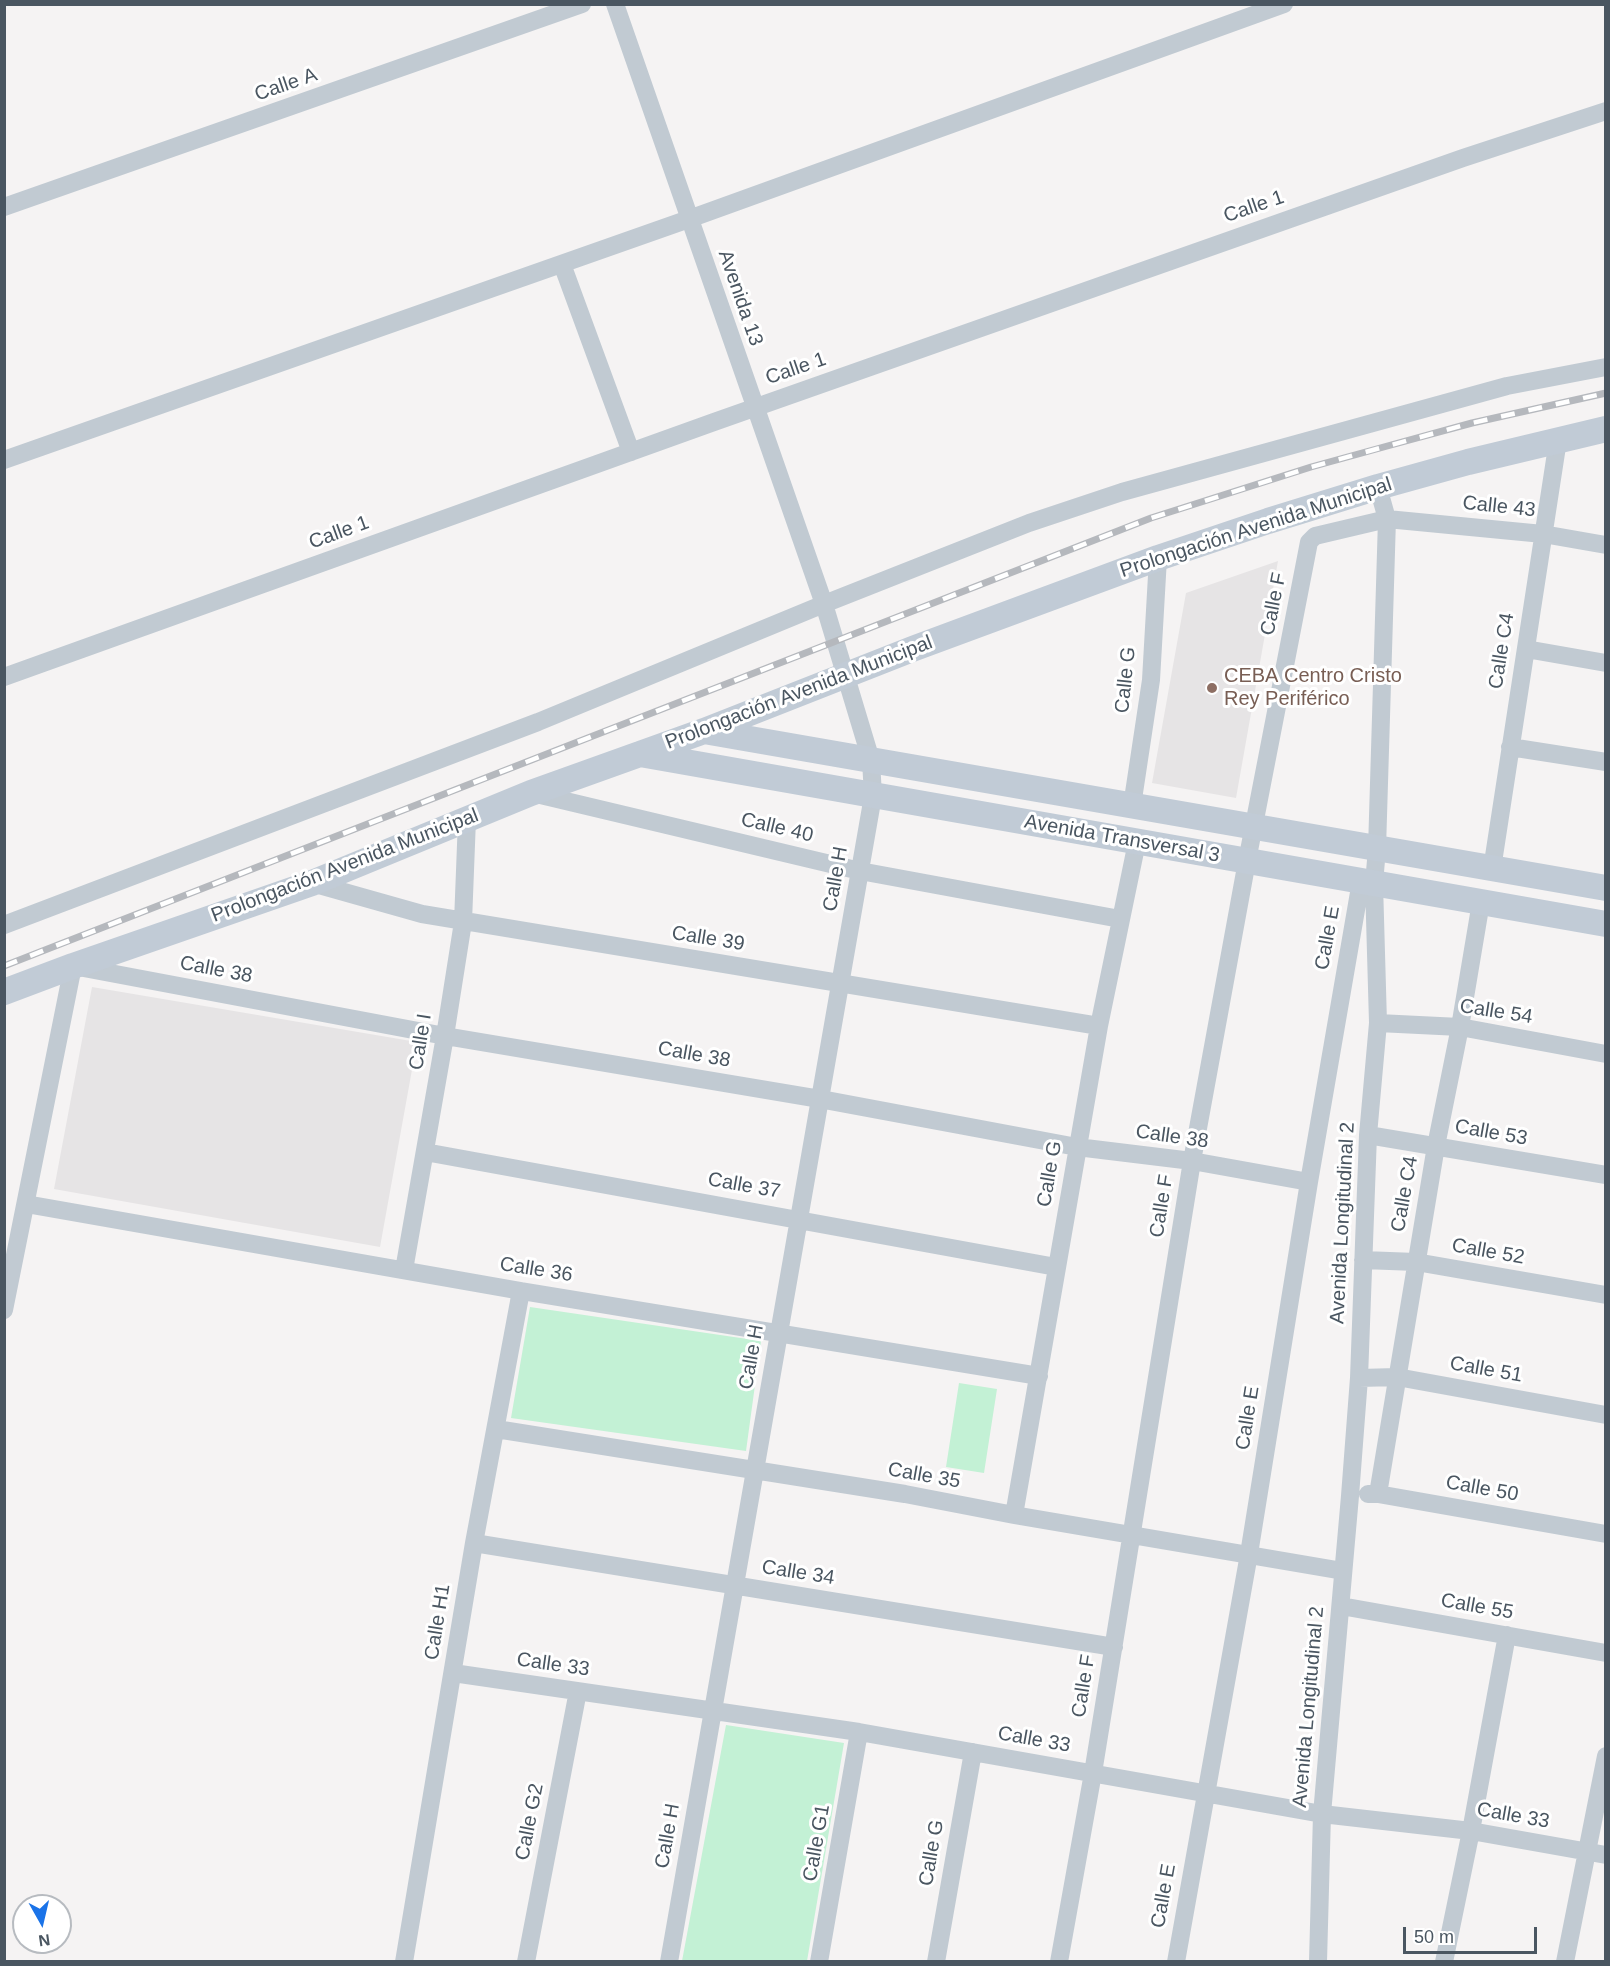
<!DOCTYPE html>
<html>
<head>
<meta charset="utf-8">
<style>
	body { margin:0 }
	#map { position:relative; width:1610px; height:1966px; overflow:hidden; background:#f5f3f3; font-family:Arial,sans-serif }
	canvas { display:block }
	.frame { position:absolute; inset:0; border:6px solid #4a5661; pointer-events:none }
	.north { position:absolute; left:12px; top:1894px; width:60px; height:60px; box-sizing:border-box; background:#fff; border:2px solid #b7bbc0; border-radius:50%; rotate:172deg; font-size:16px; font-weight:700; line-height:24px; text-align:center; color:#4a5661 }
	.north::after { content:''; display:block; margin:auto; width:21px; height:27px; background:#1a73e8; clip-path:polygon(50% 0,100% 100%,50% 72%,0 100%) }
	.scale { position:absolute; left:1403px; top:1927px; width:134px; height:27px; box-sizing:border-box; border:3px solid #4a5661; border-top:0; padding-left:8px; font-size:18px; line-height:21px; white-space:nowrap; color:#4a5661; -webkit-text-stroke:4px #fff; paint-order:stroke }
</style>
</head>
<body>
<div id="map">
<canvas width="1610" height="1966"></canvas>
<div class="frame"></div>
<div class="north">N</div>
<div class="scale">50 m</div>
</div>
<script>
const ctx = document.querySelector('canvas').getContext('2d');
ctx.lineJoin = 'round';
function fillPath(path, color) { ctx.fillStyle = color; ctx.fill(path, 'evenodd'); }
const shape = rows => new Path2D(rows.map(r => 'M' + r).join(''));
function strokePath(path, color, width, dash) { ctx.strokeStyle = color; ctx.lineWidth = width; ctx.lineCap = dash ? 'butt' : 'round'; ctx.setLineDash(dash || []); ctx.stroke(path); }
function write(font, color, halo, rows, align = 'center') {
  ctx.font = font + ' Arial,sans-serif'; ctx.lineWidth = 6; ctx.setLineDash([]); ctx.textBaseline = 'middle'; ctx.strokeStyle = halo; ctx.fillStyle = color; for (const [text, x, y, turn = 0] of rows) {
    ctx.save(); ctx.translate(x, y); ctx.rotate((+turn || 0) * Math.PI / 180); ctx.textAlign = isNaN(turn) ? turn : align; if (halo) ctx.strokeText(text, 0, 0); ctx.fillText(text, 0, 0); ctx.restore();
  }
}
fillPath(shape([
	[1278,561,1236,798,1152,783,1186,593],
	[92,987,417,1042,380,1247,54,1189]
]), '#e6e4e5');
fillPath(shape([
	[530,1307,761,1341,746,1451,511,1418],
	[959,1383,997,1389,984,1473,946,1467],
	[726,1725,844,1743,807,1961,682,1961]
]), '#c3f1d5');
strokePath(shape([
	[615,4,824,604,871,760,873,796,669,1962],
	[4,207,582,4],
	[562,264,631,452],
	[4,460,689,219,1284,4],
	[1526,649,1606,663],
	[4,677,714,422,1463,158,1606,111],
	[1510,747,1606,762],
	[532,793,860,871,1120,919],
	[1132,806,1151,680,1158,558],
	[1492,869,1558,440],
	[312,883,422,914,1099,1026],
	[4,925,538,722,824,604,1029,523,1122,492,1507,386,1606,367],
	[1378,1023,1460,1027,1606,1054],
	[1368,1135,1606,1175],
	[425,1152,1056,1267],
	[26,1204,521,1291,1039,1376],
	[1363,1260,1416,1262,1606,1295],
	[404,1270,445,1036,463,922,467,819],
	[4,1310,73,966,445,1036,820,1099,1077,1147,1192,1161,1309,1182],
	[1359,1378,1397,1377,1606,1415],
	[496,1429,905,1494,1014,1515,1343,1571],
	[1368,1494,1378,1494,1606,1534],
	[1378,1494,1436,1146,1460,1027,1479,914,1482,902],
	[1014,1515,1099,1026,1137,842],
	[474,1543,1114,1647],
	[1341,1606,1606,1653],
	[453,1673,859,1732,1322,1814,1471,1831,1606,1855],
	[404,1962,474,1543,521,1291],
	[526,1962,578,1691],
	[819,1962,859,1732],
	[936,1962,973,1752],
	[1059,1962,1093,1773,1192,1161,1247,861,1309,542,1315,536,1387,519,1543,534,1606,545],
	[1176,1962,1249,1554,1309,1182,1361,881],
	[1318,1962,1322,1814,1350,1496,1359,1378,1368,1135,1378,1023,1374,883,1377,849,1387,519,1378,487],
	[1444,1962,1471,1831,1507,1635],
	[1565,1962,1606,1756]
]), '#c1cad2', 18);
strokePath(shape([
	[704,731,1606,888],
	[640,754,1606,924],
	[4,992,73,966,312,883,531,793,704,731,915,648,1158,558,1268,521,1378,487,1468,462,1606,429]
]), '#c1cbd6', 26);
const rail = shape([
	[4,966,1151,518,1311,467,1391,445,1472,423,1606,393]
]);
strokePath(rail, '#b5b8bd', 7);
strokePath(rail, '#fff', 4.5, [14]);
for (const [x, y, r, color] of [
	[1212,688,6,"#8d6e63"]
]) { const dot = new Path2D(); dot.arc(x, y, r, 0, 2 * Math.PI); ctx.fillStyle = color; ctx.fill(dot); strokePath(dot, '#fff', 2); }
write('20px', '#4a5661', '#fff', [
	["Calle A",286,85,-19],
	["Calle 1",1254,207,-19],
	["Avenida 13",740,298,71],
	["Calle 1",796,369,-19],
	["Calle 43",1499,507,6],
	["Prolongación Avenida Municipal",1256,528,-18],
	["Calle 1",339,533,-20],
	["Calle F",1274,604,-79],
	["Calle C4",1502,651,-81],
	["Calle G",1126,680,-84],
	["Prolongación Avenida Municipal",799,693,-21],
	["Calle 40",777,828,13],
	["Avenida Transversal 3",1122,839,10],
	["Prolongación Avenida Municipal",345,866,-21],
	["Calle H",836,879,-80],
	["Calle E",1328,938,-80],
	["Calle 39",708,939,9],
	["Calle 38",216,970,11],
	["Calle 54",1496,1012,9],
	["Calle I",421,1042,-81],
	["Calle 38",694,1055,10],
	["Calle 53",1491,1133,10],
	["Calle 38",1172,1137,8],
	["Calle G",1050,1174,-80],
	["Calle 37",744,1186,10],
	["Calle C4",1405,1194,-80],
	["Calle F",1162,1206,-81],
	["Avenida Longitudinal 2",1343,1223,-87],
	["Calle 52",1488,1252,10],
	["Calle 36",536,1270,9],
	["Calle H",752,1357,-80],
	["Calle 51",1486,1370,10],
	["Calle E",1248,1418,-81],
	["Calle 35",924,1476,10],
	["Calle 50",1482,1489,10],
	["Calle 34",798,1573,9],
	["Calle 55",1477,1607,10],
	["Calle H1",438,1622,-81],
	["Calle 33",553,1665,8],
	["Calle F",1084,1686,-81],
	["Avenida Longitudinal 2",1309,1707,-85],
	["Calle 33",1034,1740,10],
	["Calle 33",1513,1816,10],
	["Calle G2",530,1822,-79],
	["Calle H",668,1836,-80],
	["Calle G1",817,1843,-80],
	["Calle G",932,1853,-80],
	["Calle E",1164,1896,-80]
]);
write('20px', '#785e54', '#fff', [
	["CEBA Centro Cristo",1224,676],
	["Rey Periférico",1224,699]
], 'left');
</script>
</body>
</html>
